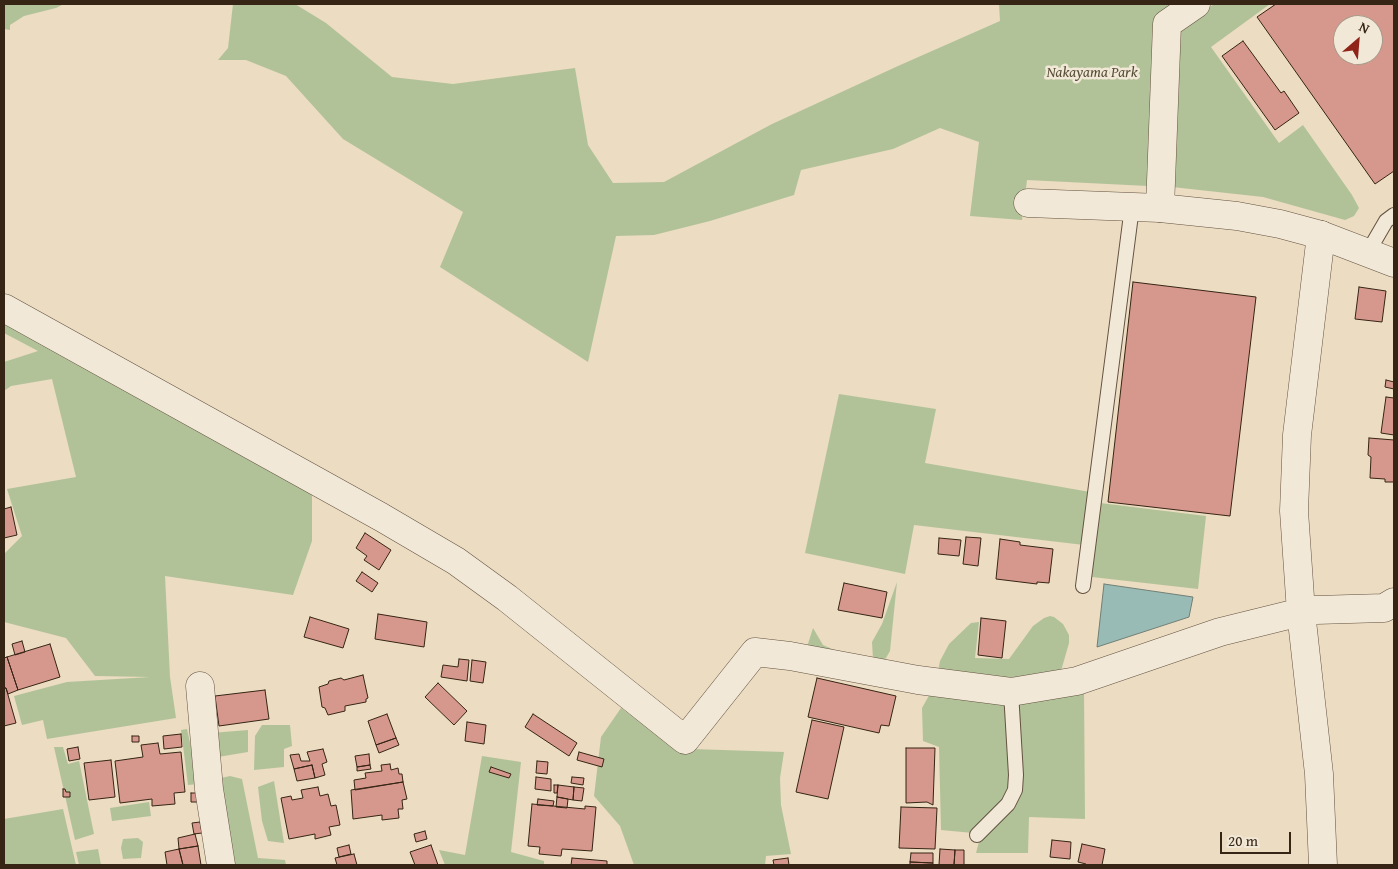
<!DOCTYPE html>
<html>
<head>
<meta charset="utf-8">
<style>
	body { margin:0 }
	#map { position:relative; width:1398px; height:869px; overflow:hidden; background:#ebdcc2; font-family:"Gentium Book Plus",serif }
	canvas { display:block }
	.frame { position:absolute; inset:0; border:5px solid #362414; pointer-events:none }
	.north { position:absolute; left:1333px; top:15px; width:50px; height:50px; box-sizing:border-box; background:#f2e8d7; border:1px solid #a79a89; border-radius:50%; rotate:27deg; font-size:14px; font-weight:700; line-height:20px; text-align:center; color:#362414 }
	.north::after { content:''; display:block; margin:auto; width:18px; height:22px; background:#8f2418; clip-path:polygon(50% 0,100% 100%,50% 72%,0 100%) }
	.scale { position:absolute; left:1220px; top:832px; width:71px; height:22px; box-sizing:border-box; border:2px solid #362414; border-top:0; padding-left:6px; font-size:15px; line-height:18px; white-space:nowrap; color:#362414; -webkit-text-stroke:4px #f2e8d7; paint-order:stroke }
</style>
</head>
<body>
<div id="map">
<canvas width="1398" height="869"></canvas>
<div class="frame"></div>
<div class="north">N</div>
<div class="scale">20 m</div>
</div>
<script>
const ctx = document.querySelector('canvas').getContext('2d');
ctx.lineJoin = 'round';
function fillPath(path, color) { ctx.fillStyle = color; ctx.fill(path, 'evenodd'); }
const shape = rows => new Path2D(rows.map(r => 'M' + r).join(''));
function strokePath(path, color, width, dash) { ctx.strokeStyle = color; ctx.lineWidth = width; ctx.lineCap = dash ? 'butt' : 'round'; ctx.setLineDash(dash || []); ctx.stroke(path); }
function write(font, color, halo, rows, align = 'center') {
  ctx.font = font + ' "Gentium Book Plus",serif'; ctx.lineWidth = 5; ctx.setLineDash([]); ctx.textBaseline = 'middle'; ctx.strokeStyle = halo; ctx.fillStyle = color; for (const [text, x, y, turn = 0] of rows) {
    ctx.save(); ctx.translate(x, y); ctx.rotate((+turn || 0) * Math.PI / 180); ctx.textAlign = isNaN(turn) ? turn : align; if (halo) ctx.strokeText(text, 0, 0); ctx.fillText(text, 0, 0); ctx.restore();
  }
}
fillPath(shape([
	[4,4,64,4,56,8,24,16,10,25,10,30,4,29],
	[233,4,295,4,326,23,392,77,453,84,575,68,588,145,613,183,664,182,772,124,898,66,1000,21,999,4,1175,4,1148,186,1027,180,1022,220,970,216,979,142,940,128,893,149,801,170,794,195,710,221,654,235,616,236,588,362,440,267,463,212,343,139,286,76,246,60,218,60,228,48],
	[1214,4,1270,4,1211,47,1279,143,1303,125,1352,195,1359,208,1354,216,1345,220,1263,197,1172,187,1178,30],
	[4,318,312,490,312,541,293,595,165,576,170,677,176,718,47,739,43,720,22,725,14,696,67,682,150,677,95,676,66,638,4,622,4,554,22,536,7,489,76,477,52,379,11,386,4,391,4,362,38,351,4,333],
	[839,394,936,409,925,463,1090,492,1084,545,914,525,905,574,805,553],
	[1100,503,1206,516,1198,589,1092,577],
	[897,582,890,651,883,663,873,659,872,642,882,624],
	[1050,616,1054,617,1063,624,1069,635,1069,643,1061,671,1021,682,938,671,940,661,949,644,971,623,979,622,975,658,1009,659,1033,626,1044,618],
	[813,628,823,645,846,655,807,647],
	[1084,688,1085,819,1029,817,1028,853,976,853,980,838,1009,811,1018,700],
	[932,690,1009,699,1010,788,1005,801,973,833,941,830,939,747,923,741,922,708],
	[621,708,672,746,692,749,784,752,780,778,781,805,791,854,766,856,765,865,634,865,620,826,594,796,601,737],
	[262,725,290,725,292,746,284,749,284,767,254,770,255,736],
	[187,729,199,784,188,785,181,730],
	[248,730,248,752,212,758,211,733],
	[54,747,63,747,68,764,79,761,94,834,75,840],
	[482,756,521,762,511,852,544,861,544,865,445,865,439,850,465,855],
	[230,776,242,779,258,858,285,860,286,865,227,865,217,779],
	[274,781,284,843,268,841,262,821,258,787],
	[149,802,151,816,112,821,110,808],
	[63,809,76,865,4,865,4,819],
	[138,838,143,842,141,858,123,859,121,848,123,839],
	[98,849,101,865,79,865,76,852]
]), '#b2c298');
const water = shape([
	[1104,584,1193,597,1189,617,1097,647,1104,584]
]);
fillPath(water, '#98bbb6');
strokePath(water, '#717f75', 1);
const building = shape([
	[1276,4,1394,4,1394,171,1375,184,1257,17,1276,4],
	[1343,25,1373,25,1373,55,1343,55,1343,25],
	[1243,41,1281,93,1284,91,1299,113,1275,130,1222,56,1243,41],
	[1133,282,1256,297,1230,516,1108,502,1133,282],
	[1359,287,1386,291,1382,322,1355,319,1359,287],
	[1386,380,1394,382,1394,389,1385,387,1386,380],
	[1386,397,1394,398,1394,435,1381,433,1386,397],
	[1369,438,1394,440,1394,482,1385,482,1385,479,1370,478,1371,457,1368,455,1369,438],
	[11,507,17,535,4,538,4,509,11,507],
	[365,533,391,550,379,570,364,560,367,556,356,548,365,533],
	[966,537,981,538,978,566,963,564,966,537],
	[939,538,961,540,959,556,938,554,939,538],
	[1000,539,1020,542,1020,545,1053,549,1049,583,1037,582,1037,584,996,579,1000,539],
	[362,572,378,583,372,592,356,581,362,572],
	[844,583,887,592,882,618,838,610,844,583],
	[378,614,427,622,424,647,375,639,378,614],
	[310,617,349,629,343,648,304,637,310,617],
	[981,618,1006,621,1002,658,978,655,981,618],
	[22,641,25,652,15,655,12,644,22,641],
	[50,644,60,677,18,690,7,657,50,644],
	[7,657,18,690,8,694,6,688,4,688,4,658,7,657],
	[459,659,469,660,467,681,441,677,443,665,458,667,459,659],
	[472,660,486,662,483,683,470,681,472,660],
	[363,675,368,698,366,699,366,702,345,706,345,711,328,715,325,708,322,707,319,687,328,684,329,681,341,678,344,680,363,675],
	[817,678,896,696,889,726,881,725,879,733,808,717,817,678],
	[438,683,467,711,454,725,425,697,438,683],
	[4,688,6,688,16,723,4,726,4,688],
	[265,690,269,719,219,726,215,696,265,690],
	[387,714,396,738,376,745,368,721,387,714],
	[533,714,577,743,569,756,525,727,533,714],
	[812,720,844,727,828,799,796,792,812,720],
	[467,722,486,725,484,744,465,741,467,722],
	[181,734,182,747,164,749,163,736,181,734],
	[132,736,139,736,139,742,132,742,132,736],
	[396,738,399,745,379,753,376,745,396,738],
	[158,743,160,754,181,752,185,792,174,793,175,804,152,806,152,799,120,803,115,761,143,757,141,745,158,743],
	[78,747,80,759,69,761,67,749,78,747],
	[906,748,935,748,933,805,927,802,906,803,906,748],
	[323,749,327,762,322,764,325,775,315,778,312,765,294,769,290,755,299,754,301,761,310,761,307,752,323,749],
	[579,752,604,759,602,767,577,760,579,752],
	[369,754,370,765,357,767,355,756,369,754],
	[111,760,115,797,89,800,84,763,111,760],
	[537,761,548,762,547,774,536,773,537,761],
	[390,764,391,770,398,768,399,774,402,774,403,782,355,790,354,780,366,778,365,773,382,771,381,765,390,764],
	[312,765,315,778,297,781,294,769,312,765],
	[370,765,371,769,357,771,357,767,370,765],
	[491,767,511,774,509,778,489,772,491,767],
	[536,777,551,779,551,791,535,789,536,777],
	[572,777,584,778,583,785,571,783,572,777],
	[403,782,407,799,402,800,403,809,398,809,399,818,382,820,382,815,353,819,351,790,403,782],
	[554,785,558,785,557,793,554,793,554,785],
	[558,785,574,787,573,800,557,797,558,785],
	[318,787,320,796,328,794,331,806,336,805,340,825,329,827,331,835,315,839,315,834,289,839,281,798,291,796,292,800,303,798,301,790,318,787],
	[574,787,584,788,582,801,573,800,574,787],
	[63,789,65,789,66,792,70,792,70,797,63,797,63,789],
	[191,793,198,793,198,802,191,802,191,793],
	[557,797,568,799,567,808,556,807,557,797],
	[538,799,554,801,553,806,537,805,538,799],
	[532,804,585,809,585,806,596,807,592,851,562,849,561,856,539,854,540,847,528,846,532,804],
	[901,807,937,808,935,849,899,848,901,807],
	[200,822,202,833,194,834,192,823,200,822],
	[425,831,427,839,416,842,414,834,425,831],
	[195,834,198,846,179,849,178,838,195,834],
	[1052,840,1071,842,1070,859,1050,857,1052,840],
	[1082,844,1105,849,1102,865,1085,865,1086,864,1078,862,1082,844],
	[349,845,351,854,339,857,337,848,349,845],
	[431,845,438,865,415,865,410,852,431,845],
	[198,846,201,865,183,865,179,849,198,846],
	[179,849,183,865,167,865,165,852,179,849],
	[940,849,955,850,954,865,939,865,940,849],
	[955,850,964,850,964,865,954,865,955,850],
	[911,853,933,853,933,863,910,862,911,853],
	[354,854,357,865,337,865,335,858,354,854],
	[572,858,607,861,607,865,571,865,572,858],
	[788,858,789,865,774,865,773,860,788,858],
	[910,862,933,863,933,865,910,865,910,862]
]);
fillPath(building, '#d6988d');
strokePath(building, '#362414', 1);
const service = shape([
	[1368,252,1386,221,1394,215],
	[1083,586,1132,207],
	[977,835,1008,804,1015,790,1016,775,1011,692]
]);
const minor = shape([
	[1160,208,1167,24,1196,4],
	[1321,235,1297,435,1294,511,1301,612,1319,774,1323,865],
	[4,308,381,517,456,561,507,598,685,740,755,652,790,656,918,680,1011,692,1077,681,1220,632,1301,612,1316,610,1384,608,1394,602],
	[200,686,209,789,221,865]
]);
const tertiary = shape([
	[1028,203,1160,208,1237,216,1280,224,1321,235,1394,263]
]);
strokePath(service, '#635240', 16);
strokePath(minor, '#635240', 29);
strokePath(tertiary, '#635240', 29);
strokePath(service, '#f2e8d7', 14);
strokePath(minor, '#f2e8d7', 28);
strokePath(tertiary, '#f2e8d7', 28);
write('italic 15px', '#554c35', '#f2e8d7', [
	["Nakayama Park",1092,73]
]);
</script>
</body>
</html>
